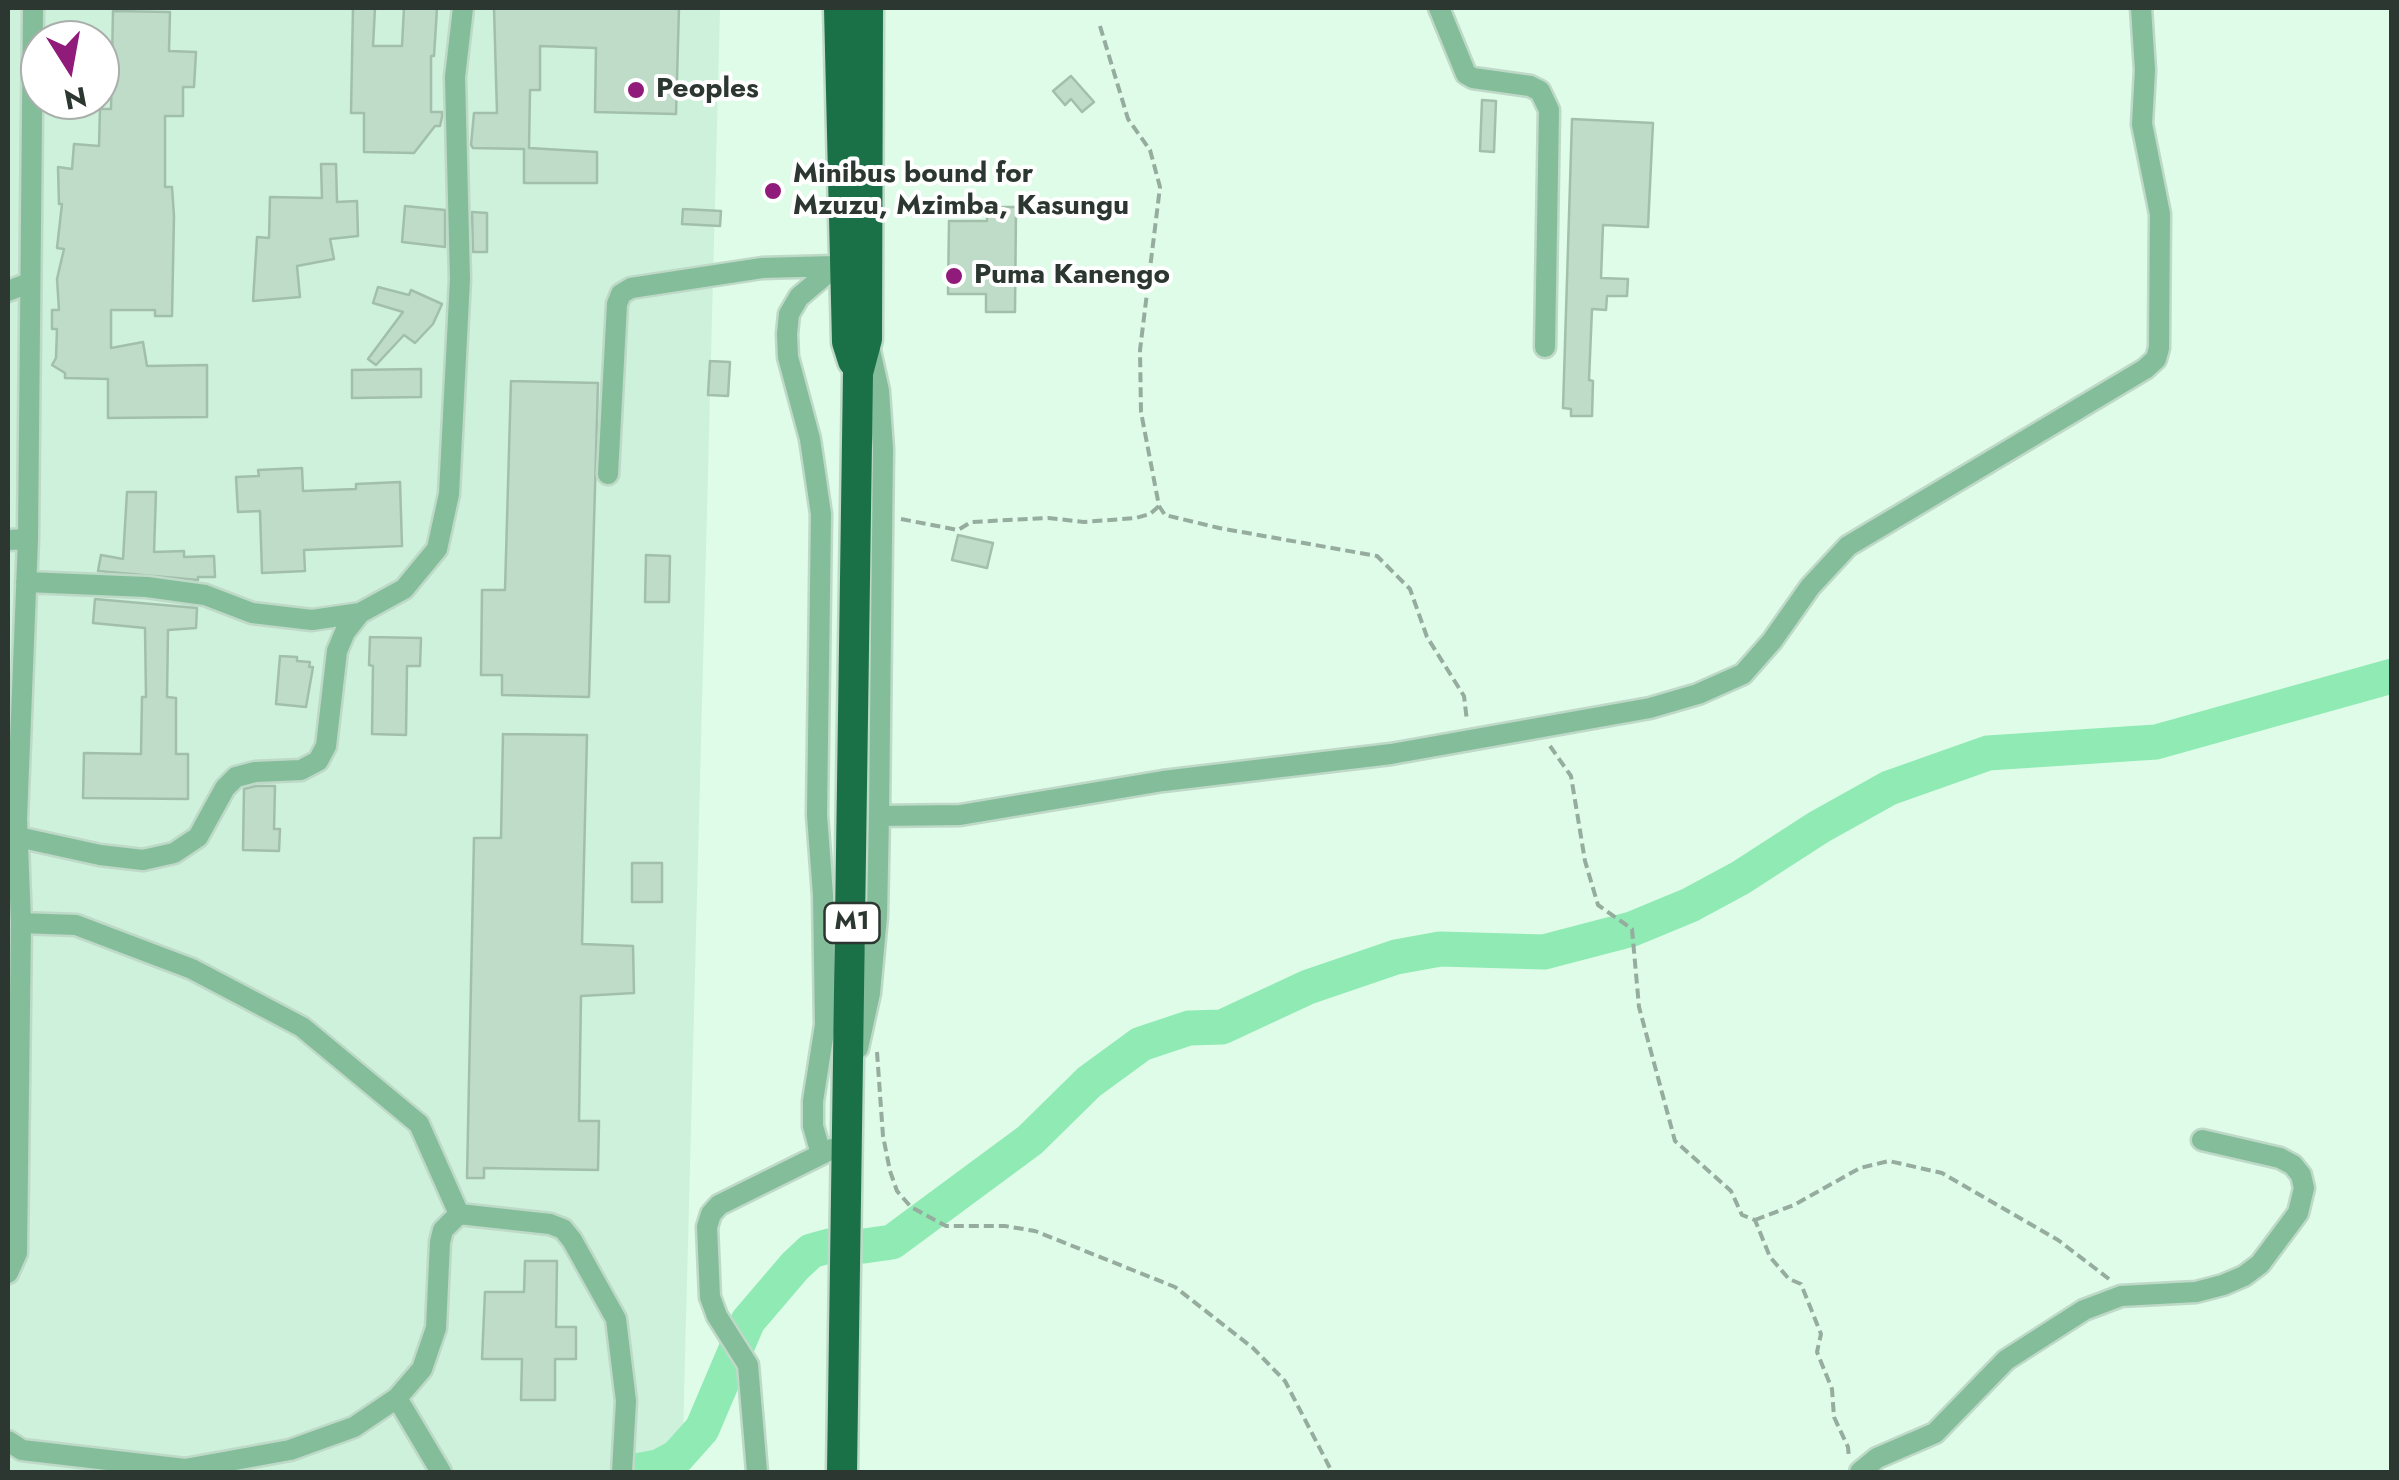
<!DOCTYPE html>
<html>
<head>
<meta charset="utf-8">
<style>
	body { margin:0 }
	#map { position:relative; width:2399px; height:1480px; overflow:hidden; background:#defce8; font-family:Jost,sans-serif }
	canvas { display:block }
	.frame { position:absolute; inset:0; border:10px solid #2b3730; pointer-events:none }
	.north { position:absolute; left:20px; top:20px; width:100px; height:100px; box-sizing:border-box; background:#fff; border:2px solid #aaafac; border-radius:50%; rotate:169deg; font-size:28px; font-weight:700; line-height:40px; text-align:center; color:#2b3730 }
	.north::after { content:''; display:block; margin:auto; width:35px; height:45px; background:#901b7b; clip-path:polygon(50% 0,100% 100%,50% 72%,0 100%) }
</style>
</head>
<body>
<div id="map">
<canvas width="2399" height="1480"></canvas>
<div class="frame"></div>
<div class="north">N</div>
</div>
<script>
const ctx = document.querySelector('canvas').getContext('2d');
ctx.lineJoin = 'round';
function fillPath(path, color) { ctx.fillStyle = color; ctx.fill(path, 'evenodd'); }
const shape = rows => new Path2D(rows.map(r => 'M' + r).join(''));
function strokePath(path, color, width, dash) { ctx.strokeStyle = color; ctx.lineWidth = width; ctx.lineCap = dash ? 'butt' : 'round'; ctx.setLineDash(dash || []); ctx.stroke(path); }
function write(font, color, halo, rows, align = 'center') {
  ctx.font = font + ' Jost,sans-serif'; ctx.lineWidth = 8; ctx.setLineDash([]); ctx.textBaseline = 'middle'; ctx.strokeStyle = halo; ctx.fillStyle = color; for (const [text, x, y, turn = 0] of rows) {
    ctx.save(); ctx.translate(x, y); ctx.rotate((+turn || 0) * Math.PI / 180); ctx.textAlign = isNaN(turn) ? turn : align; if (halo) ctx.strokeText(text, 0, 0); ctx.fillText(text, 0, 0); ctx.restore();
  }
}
fillPath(shape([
	[8,8,720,8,682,1472,8,1472],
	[40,40,100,40,100,100,40,100]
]), '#cdf1da');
strokePath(shape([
	[864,1246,892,1242,1030,1140,1089,1082,1141,1044,1189,1028,1222,1027,1308,987,1396,957,1440,949,1544,952,1632,929,1690,905,1740,878,1819,827,1889,788,1988,753,2156,742,2392,676],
	[630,1472,658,1467,677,1457,702,1429,748,1321,795,1266,811,1251,829,1246]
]), '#8feab4', 35);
const building = shape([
	[353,8,375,8,373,46,402,46,404,8,437,8,434,56,431,56,431,112,442,112,442,117,440,126,435,126,414,153,364,152,364,113,351,113,353,8],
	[494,8,679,8,676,114,595,112,596,48,540,46,540,90,530,90,529,148,597,152,597,183,524,183,524,149,473,148,471,145,474,113,497,113,494,8],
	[113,11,170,12,169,51,196,52,194,87,183,87,183,116,165,116,165,187,172,187,174,216,172,316,155,316,155,310,111,310,111,348,143,342,147,366,207,365,207,417,108,418,108,379,65,378,65,373,52,365,56,358,57,329,52,329,52,310,59,310,57,279,64,249,57,248,62,204,59,204,58,167,72,169,74,144,99,146,100,109,111,109,113,11],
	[1071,76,1094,102,1082,112,1071,99,1065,105,1053,91,1071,76],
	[1482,100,1496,101,1494,152,1480,151,1482,100],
	[1572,119,1653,123,1648,227,1603,225,1601,278,1628,279,1627,296,1607,296,1606,310,1592,309,1589,380,1593,381,1592,416,1571,416,1571,409,1563,408,1572,119],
	[321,164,336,164,337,202,357,201,358,236,330,239,334,259,297,266,300,297,253,301,257,237,269,238,270,197,322,198,321,164],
	[405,206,445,210,445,247,402,242,405,206],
	[987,207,1016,207,1015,312,986,312,986,294,948,294,949,221,987,221,987,207],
	[683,209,721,211,720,226,682,224,683,209],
	[472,212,487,213,487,252,473,252,472,212],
	[378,287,409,295,411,290,442,304,433,324,415,343,404,335,376,365,368,359,403,312,373,303,378,287],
	[710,361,730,362,728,396,708,395,710,361],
	[421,369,421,397,352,398,352,370,421,369],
	[511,381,598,383,589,697,502,695,502,675,481,675,482,590,505,590,511,381],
	[302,468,303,491,356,489,356,484,400,482,402,546,304,550,305,571,262,573,260,511,238,512,236,477,259,476,258,470,302,468],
	[127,492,156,492,154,552,184,551,184,557,214,556,215,577,198,577,198,580,98,571,101,555,123,559,127,492],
	[958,535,993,543,987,568,952,560,958,535],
	[646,555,670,556,669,602,645,602,646,555],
	[95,599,197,608,196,628,168,630,167,697,176,698,176,754,188,754,188,799,83,798,84,753,141,754,142,697,146,697,145,628,93,623,95,599],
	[370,637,421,638,420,666,407,666,406,735,372,734,373,666,369,665,370,637],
	[280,656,297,657,297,661,310,662,309,667,313,667,306,707,276,704,280,656],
	[503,734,587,735,582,944,633,946,634,993,581,996,579,1121,599,1121,598,1170,484,1168,484,1178,467,1178,474,838,501,838,503,734],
	[256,786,275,786,274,829,280,829,279,851,243,850,244,789,256,786],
	[632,863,662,863,662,902,632,902,632,863],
	[525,1261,557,1261,556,1327,576,1327,576,1359,555,1359,555,1400,521,1400,522,1359,482,1359,485,1292,524,1292,525,1261]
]);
fillPath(building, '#bfdcc9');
strokePath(building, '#a2bfac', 2.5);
const minor = shape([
	[1439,8,1466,74,1473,78,1530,86,1540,91,1549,110,1545,347],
	[8,291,29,283],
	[608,474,617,304,621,294,631,288,762,268,835,266],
	[8,540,28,539],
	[26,582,147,587,205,595,252,613,312,620,360,613,404,589,437,549,449,494,460,279,455,77,463,8],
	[879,816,960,815,1163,781,1391,754,1650,708,1698,694,1743,674,1772,641,1810,587,1848,546,2145,369,2156,359,2159,348,2160,214,2142,124,2145,70,2141,8],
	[18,837,100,855,143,860,174,853,198,837,225,788,236,777,255,772,301,770,318,761,326,746,337,651,345,632,360,613],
	[21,923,76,925,192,969,302,1027,419,1124,459,1214],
	[858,1048,870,993,877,916,879,816,883,449,879,391,869,346],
	[821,1154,813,1126,813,1101,825,1025,823,895,817,815,821,514,810,439,788,357,787,334,789,314,799,297,844,259],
	[8,1273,17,1253,21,923,17,819,28,539,33,8],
	[397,1398,441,1472],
	[8,1441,22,1450,185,1469,290,1450,354,1427,397,1398,422,1369,436,1328,440,1242,443,1230,459,1214,550,1224,563,1229,572,1240,616,1319,626,1401,622,1472],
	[757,1472,748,1365,717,1316,710,1297,707,1227,711,1214,719,1205,832,1149],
	[1860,1472,1877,1458,1935,1433,2006,1360,2084,1310,2121,1296,2196,1292,2223,1285,2244,1276,2260,1264,2298,1213,2304,1188,2301,1175,2293,1165,2280,1158,2202,1140]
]);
const highway = shape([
	[839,8,847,342,853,361],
	[842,1472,858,373,867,339,868,8]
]);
strokePath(minor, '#bed9c7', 25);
strokePath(highway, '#bed9c7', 35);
strokePath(shape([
	[1100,26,1128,119,1150,150,1160,187,1140,350,1141,412,1159,506,1165,515,1219,528,1377,556,1410,589,1427,637,1464,696,1467,721],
	[901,519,958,530,971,522,1048,518,1084,522,1136,518,1150,514,1159,506],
	[1550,746,1571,776,1585,861,1598,905,1632,929,1639,1007,1675,1141,1731,1191,1742,1215,1755,1220,1770,1257,1789,1279,1801,1284,1821,1334,1817,1352,1832,1389,1834,1417,1848,1447,1849,1458],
	[877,1052,883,1136,890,1171,897,1191,911,1207,946,1226,1005,1226,1035,1231,1175,1287,1253,1348,1285,1381,1332,1472],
	[1755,1220,1794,1205,1860,1168,1889,1161,1942,1173,2058,1240,2109,1279]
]), '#96ac9e', 4, [10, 5]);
strokePath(minor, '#84bd9a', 20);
strokePath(highway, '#1a7147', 30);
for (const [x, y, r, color] of [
	[636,90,10,"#901b7b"],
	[773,191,10,"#901b7b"],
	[954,276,10,"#901b7b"]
]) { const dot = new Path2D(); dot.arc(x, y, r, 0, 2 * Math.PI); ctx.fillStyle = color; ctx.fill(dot); strokePath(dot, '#fff', 4); }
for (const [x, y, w] of [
	[852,923,55]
]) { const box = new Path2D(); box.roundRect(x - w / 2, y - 20, w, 40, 8); ctx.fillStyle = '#fff'; ctx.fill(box); strokePath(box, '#2b3730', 2.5); }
write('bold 25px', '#2b3730', null, [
	["M1",852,923]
]);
write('bold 28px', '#2b3730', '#fff', [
	["Peoples",656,90],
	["Minibus bound for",793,175],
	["Mzuzu, Mzimba, Kasungu",793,207],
	["Puma Kanengo",974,276]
], 'left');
</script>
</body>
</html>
